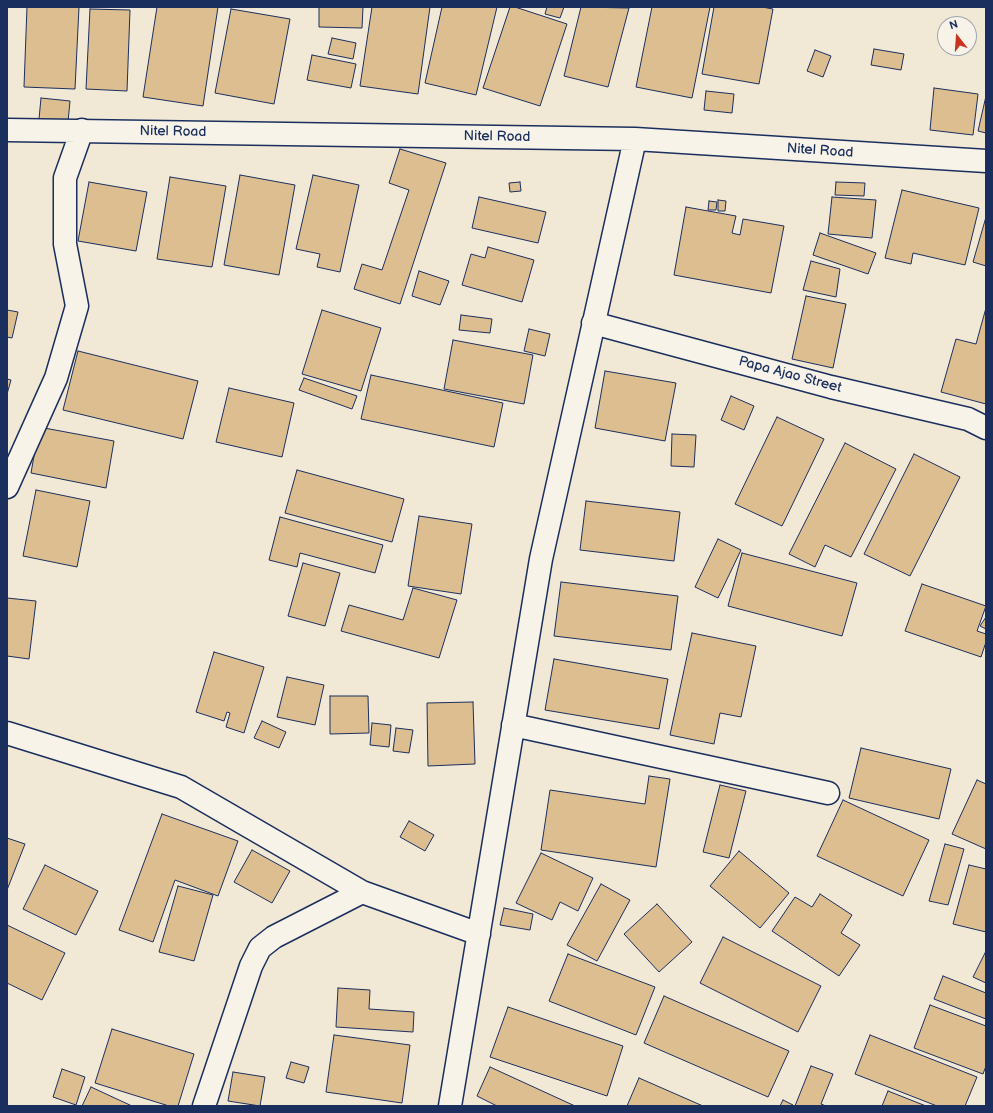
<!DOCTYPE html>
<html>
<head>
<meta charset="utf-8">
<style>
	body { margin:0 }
	#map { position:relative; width:993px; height:1113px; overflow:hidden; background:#f2e8d6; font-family:"Balsamiq Sans",sans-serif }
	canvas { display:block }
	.frame { position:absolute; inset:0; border:8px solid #1b2f5e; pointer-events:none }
	.north { position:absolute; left:937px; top:16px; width:40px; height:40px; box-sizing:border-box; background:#f7f3e8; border:1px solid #9fa5b1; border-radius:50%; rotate:343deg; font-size:11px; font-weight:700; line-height:16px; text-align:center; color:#1b2f5e }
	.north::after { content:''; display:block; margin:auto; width:14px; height:18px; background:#c8321e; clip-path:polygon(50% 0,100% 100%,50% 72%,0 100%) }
</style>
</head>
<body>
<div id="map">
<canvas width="993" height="1113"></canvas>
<div class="frame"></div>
<div class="north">N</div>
</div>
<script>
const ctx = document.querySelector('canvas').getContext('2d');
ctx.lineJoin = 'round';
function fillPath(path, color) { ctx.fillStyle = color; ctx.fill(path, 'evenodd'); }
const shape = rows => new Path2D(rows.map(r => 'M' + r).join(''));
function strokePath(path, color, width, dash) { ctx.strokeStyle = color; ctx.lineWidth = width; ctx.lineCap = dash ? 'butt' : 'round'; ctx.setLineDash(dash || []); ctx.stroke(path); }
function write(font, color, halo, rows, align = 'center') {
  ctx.font = font + ' "Balsamiq Sans",sans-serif'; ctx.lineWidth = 3; ctx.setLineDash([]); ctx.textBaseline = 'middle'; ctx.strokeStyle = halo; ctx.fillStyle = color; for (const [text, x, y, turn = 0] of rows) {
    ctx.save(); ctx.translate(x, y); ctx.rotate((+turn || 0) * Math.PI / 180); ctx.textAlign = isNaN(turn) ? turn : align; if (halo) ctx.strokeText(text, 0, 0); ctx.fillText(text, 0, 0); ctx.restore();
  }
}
const building = shape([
	[27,7,79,7,75,89,24,87,27,7],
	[157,7,218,7,203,106,143,97,157,7],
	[319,7,363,7,362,28,319,27,319,7],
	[372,7,430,7,418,94,360,86,372,7],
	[442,7,497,7,476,95,425,83,442,7],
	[510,7,515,7,567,24,540,106,483,88,510,7],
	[547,7,564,7,560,18,545,14,547,7],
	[581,7,629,8,608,87,564,76,581,7],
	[652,7,710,7,692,98,636,87,652,7],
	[714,7,762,7,773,9,759,84,702,74,714,7],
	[90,9,130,10,127,91,86,89,90,9],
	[231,9,290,19,274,104,215,93,231,9],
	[332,38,356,43,353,59,328,54,332,38],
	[874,49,904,54,901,70,871,65,874,49],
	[815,50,831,56,823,77,807,71,815,50],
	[312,55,356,64,351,88,307,80,312,55],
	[934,88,978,94,973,135,930,130,934,88],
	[706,91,734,94,732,113,704,110,706,91],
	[986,96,986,133,978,131,986,96],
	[41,98,70,101,68,122,39,119,41,98],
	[400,149,446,163,400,304,354,289,362,264,382,270,409,190,389,183,400,149],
	[240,175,295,185,279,275,224,265,240,175],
	[313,175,359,185,340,272,317,267,320,254,296,249,313,175],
	[170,177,226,186,212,267,157,259,170,177],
	[89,182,147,192,136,251,78,241,89,182],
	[520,182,521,191,510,192,509,183,520,182],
	[836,182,865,183,864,196,835,195,836,182],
	[902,190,979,208,965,265,913,253,911,264,885,258,902,190],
	[479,197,546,212,538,243,472,228,479,197],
	[832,197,876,200,872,238,828,234,832,197],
	[718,200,726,201,725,211,718,211,718,200],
	[709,201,717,202,716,210,708,210,709,201],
	[686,207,736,216,732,233,740,235,743,219,784,226,771,293,674,275,686,207],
	[986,217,986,266,973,262,986,217],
	[820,233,876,253,868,274,813,255,820,233],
	[488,247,534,260,522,302,462,285,471,254,485,258,488,247],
	[811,261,840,269,836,297,803,290,811,261],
	[419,271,449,281,440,305,412,296,419,271],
	[806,296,846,304,833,368,792,359,806,296],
	[986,308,986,404,941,392,956,339,976,344,986,308],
	[7,310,18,312,12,338,7,337,7,310],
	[322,310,381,328,361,391,302,374,322,310],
	[461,315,492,319,490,333,459,330,461,315],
	[529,329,550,334,545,356,524,351,529,329],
	[453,340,533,355,524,404,444,389,453,340],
	[78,351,198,381,183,439,63,410,78,351],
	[605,371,676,383,665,441,595,428,605,371],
	[371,375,503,403,494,447,361,419,371,375],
	[304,378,357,396,352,409,299,390,304,378],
	[7,379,11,380,7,394,7,379],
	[229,388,294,403,282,457,216,442,229,388],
	[731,396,754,406,744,430,721,420,731,396],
	[777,417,824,439,782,526,735,504,777,417],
	[39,427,114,441,106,488,31,473,39,427],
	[672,434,696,435,694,467,671,466,672,434],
	[845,443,896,469,851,557,825,545,815,567,789,554,845,443],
	[914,454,960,477,910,576,864,554,914,454],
	[297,470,404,499,392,542,285,513,297,470],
	[36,490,90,501,77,567,23,556,36,490],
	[586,501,680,512,674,561,580,550,586,501],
	[419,516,472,524,461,594,408,586,419,516],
	[280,517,383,545,375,573,300,553,297,567,269,560,280,517],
	[718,539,741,550,718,598,695,587,718,539],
	[742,553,857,583,842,636,728,606,742,553],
	[303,563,340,573,325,626,288,616,303,563],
	[561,582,678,596,671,650,554,636,561,582],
	[922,584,986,606,977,631,986,634,986,642,981,657,905,631,922,584],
	[413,588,457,600,439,658,341,631,349,605,403,620,413,588],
	[7,598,36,601,29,659,7,656,7,598],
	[986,617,986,629,980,626,986,617],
	[692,633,756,646,741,717,720,713,714,744,670,735,692,633],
	[214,652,264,667,244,733,226,727,230,713,227,712,224,721,196,712,214,652],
	[554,659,668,679,659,729,545,710,554,659],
	[287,677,324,685,315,725,277,717,287,677],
	[330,696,368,696,369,733,330,734,330,696],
	[473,702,475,764,428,766,427,703,473,702],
	[262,721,286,732,279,748,254,738,262,721],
	[372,723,391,725,389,747,370,745,372,723],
	[396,728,413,730,409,753,393,751,396,728],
	[861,748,951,769,939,819,849,798,861,748],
	[649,776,670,779,656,867,541,850,550,790,645,804,649,776],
	[977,780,986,784,986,849,952,834,977,780],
	[720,785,746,791,729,858,703,852,720,785],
	[843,800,929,840,903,896,817,856,843,800],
	[162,814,238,841,218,896,175,880,153,942,119,930,162,814],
	[409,821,434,835,425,851,400,837,409,821],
	[7,838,25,844,7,890,7,838],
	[945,844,964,849,948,905,929,901,945,844],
	[252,850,290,871,272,903,234,882,252,850],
	[739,851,789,893,760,928,710,886,739,851],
	[541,853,593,878,578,911,560,902,552,920,516,903,541,853],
	[45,865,98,891,76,935,23,909,45,865],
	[969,865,986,869,986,932,953,924,969,865],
	[601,884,630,900,597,961,567,945,601,884],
	[178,886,213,895,194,961,159,952,178,886],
	[820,894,852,915,841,933,860,945,839,976,772,931,795,897,812,907,820,894],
	[657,904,692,942,659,972,624,934,657,904],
	[504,908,533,914,530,930,500,925,504,908],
	[7,925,65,953,42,1000,7,983,7,925],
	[723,937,821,986,798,1032,700,983,723,937],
	[986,951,986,983,973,977,986,951],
	[568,954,655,987,636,1035,549,1001,568,954],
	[943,976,986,993,986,1019,934,999,943,976],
	[338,988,370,990,369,1009,414,1012,413,1032,336,1027,338,988],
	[664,996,789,1051,768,1097,644,1043,664,996],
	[930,1005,986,1026,986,1066,983,1074,914,1048,930,1005],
	[508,1007,623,1046,607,1096,490,1057,508,1007],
	[112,1029,194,1054,178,1106,169,1106,95,1083,112,1029],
	[334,1035,410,1045,402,1103,326,1092,334,1035],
	[870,1035,977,1077,965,1106,937,1106,855,1074,870,1035],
	[291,1062,309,1067,304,1083,286,1078,291,1062],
	[811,1066,833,1074,821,1104,826,1106,795,1106,811,1066],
	[490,1067,575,1106,497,1106,477,1096,490,1067],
	[62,1069,85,1077,76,1105,53,1097,62,1069],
	[233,1072,265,1077,260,1106,228,1101,233,1072],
	[639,1078,703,1106,627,1106,639,1078],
	[91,1087,132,1106,82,1106,91,1087],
	[888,1091,926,1106,882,1106,888,1091],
	[783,1100,793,1105,792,1106,780,1106,783,1100]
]);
fillPath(building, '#dcbe90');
strokePath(building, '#1b2f5e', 1);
const minor = shape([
	[7,130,635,139,986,161],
	[593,323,831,387,968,419,986,428],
	[7,487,56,378,77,306,65,244,65,178,82,130],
	[513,725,828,793],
	[7,733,181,787,362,892,479,934],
	[204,1106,251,966,260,948,274,937,362,892],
	[450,1106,541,559,635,139]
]);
strokePath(minor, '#1b2f5e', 25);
strokePath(minor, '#f7f3e8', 22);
write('14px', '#1b2f5e', '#f7f3e8', [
	["Nitel Road",173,132,1],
	["Nitel Road",497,137,1],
	["Nitel Road",820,151,4],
	["Papa Ajao Street",790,375,15]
]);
</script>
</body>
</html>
